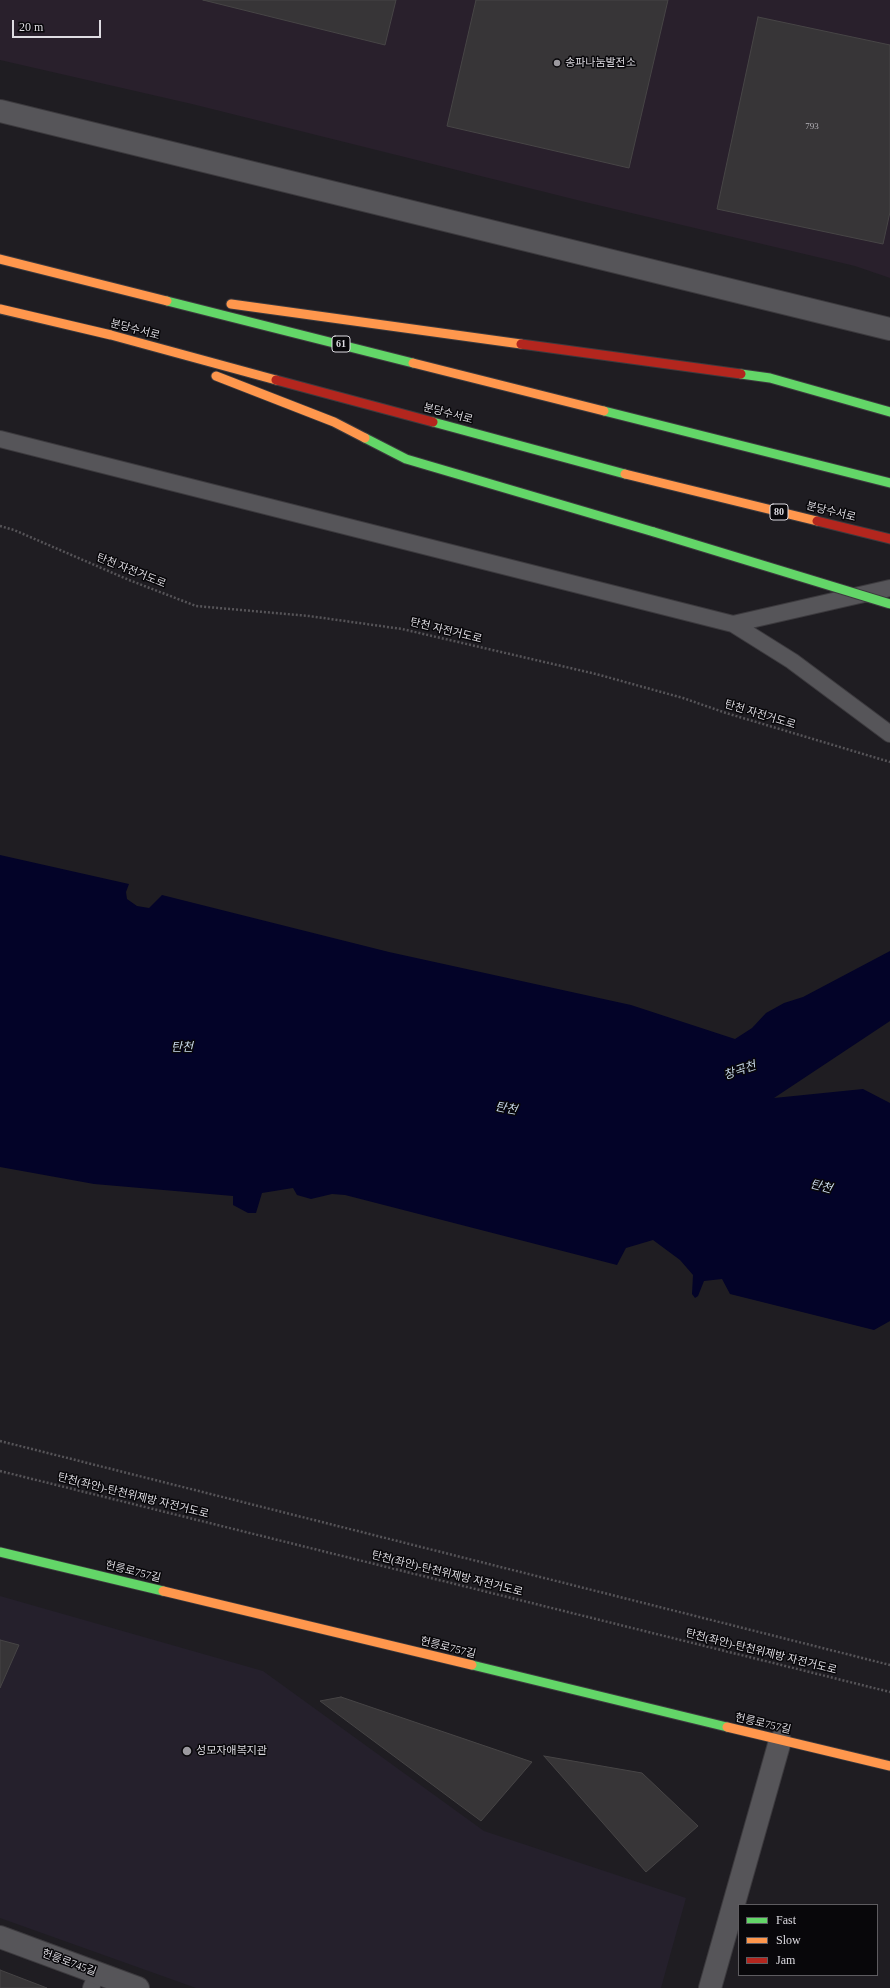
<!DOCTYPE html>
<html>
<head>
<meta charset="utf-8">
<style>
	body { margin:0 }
	#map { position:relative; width:890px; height:1988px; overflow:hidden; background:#1f1d22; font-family:"Times New Roman",serif }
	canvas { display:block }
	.legend { position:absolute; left:738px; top:1904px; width:140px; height:72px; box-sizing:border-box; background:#08070a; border:1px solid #5e5c60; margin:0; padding:5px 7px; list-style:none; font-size:12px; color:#dedce2 }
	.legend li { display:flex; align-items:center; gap:8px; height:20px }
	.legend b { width:20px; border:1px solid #5e5c60 }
	.scale { position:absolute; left:12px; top:20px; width:89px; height:18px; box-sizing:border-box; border:2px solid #dedce2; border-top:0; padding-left:5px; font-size:12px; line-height:14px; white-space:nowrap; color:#dedce2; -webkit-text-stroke:3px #08070a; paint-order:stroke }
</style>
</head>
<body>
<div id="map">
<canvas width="890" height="1988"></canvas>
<ul class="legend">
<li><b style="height:5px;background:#63d668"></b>Fast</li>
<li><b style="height:5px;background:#ff974d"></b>Slow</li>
<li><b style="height:5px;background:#b3261e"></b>Jam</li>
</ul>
<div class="scale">20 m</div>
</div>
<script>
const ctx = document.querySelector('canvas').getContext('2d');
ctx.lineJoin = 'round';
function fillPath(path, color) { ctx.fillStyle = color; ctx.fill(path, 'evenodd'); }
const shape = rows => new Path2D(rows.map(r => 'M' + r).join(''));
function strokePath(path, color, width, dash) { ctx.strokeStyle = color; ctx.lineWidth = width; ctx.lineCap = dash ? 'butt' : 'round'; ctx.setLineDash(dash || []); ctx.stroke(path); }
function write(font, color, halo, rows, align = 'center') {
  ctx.font = font + ' "Times New Roman","Noto Sans KR",serif'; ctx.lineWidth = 3; ctx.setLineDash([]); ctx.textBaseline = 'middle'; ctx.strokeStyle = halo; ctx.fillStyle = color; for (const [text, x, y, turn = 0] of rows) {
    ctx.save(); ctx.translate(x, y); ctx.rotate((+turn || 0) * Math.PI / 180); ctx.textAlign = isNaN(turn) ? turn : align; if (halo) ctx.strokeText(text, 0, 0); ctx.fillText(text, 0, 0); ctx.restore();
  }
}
fillPath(shape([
	[0,1596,263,1671,484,1831,686,1898,661,1988,196,1988,0,1918]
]), '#25202c');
fillPath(shape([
	[0,0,890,0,890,278,855,266,585,202,192,104,0,60]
]), '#29202c');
fillPath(shape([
	[0,855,129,884,126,892,127,899,137,906,149,908,162,895,389,952,631,1005,735,1039,752,1028,766,1013,784,1003,803,997,890,951,890,1021,774,1098,863,1089,890,1103,890,1321,874,1330,730,1294,722,1279,704,1281,698,1296,695,1298,692,1294,693,1275,680,1260,653,1240,626,1248,617,1265,345,1195,332,1194,311,1199,297,1195,293,1188,262,1193,256,1213,248,1213,233,1205,233,1196,94,1184,0,1167]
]), '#030328');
const building = shape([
	[203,0,396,0,385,45,203,0],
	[476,0,668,0,629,168,447,126,476,0],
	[758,17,890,45,890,212,883,244,717,209,758,17],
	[0,1640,19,1645,0,1688,0,1640],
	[341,1697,532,1762,481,1821,320,1701,341,1697],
	[544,1756,642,1773,698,1826,646,1872,544,1756],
	[0,1970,47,1988,0,1988,0,1970]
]);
fillPath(building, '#373537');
strokePath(building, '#474546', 1);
const lane = shape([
	[0,439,733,624,890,588],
	[733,624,792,661,890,734],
	[91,1988,97,1973]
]);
const street = shape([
	[0,111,890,329],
	[0,1937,138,1988],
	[710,1988,780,1741]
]);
const fast = shape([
	[167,301,413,363],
	[741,374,770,378,890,412],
	[604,411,890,483],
	[433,422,625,474],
	[365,438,406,459,654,532],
	[0,1552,163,1591],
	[472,1665,727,1727]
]);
const slow = shape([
	[0,259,167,301],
	[231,304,521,344],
	[0,309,111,335,276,380],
	[413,363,604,411],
	[216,376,334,422,365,438],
	[625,474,817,521],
	[163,1591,472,1665],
	[727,1727,890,1766]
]);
const jam = shape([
	[521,344,741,374],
	[276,380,433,422],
	[817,521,890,539]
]);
strokePath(lane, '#3c3a3e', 18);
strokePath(street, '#3c3a3e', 24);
strokePath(fast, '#3c3a3e', 11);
strokePath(slow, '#3c3a3e', 11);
strokePath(jam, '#3c3a3e', 11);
strokePath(shape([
	[0,526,14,530,129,580,196,606,309,616,402,629,596,674,683,698,726,713,890,762],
	[0,1441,890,1665],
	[0,1471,890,1692]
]), '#565458', 2.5, [2, 2]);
strokePath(lane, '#565559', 16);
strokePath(street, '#565559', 22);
strokePath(fast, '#63d668', 9);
strokePath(slow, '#ff974d', 9);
strokePath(jam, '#b3261e', 9);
const fastBridge = shape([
	[654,532,890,604]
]);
strokePath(fastBridge, '#3c3a3e', 11, []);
strokePath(fastBridge, '#63d668', 9);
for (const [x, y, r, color] of [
	[557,63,4,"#9b999f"],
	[187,1751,5,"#9b999f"]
]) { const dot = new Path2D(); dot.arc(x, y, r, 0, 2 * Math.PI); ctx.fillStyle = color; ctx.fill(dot); strokePath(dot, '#08070a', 1.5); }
write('9px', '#b4b2b7', null, [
	["793",812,127]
]);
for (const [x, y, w] of [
	[341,344,18],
	[779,512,18]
]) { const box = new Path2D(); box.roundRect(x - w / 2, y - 8, w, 16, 3); ctx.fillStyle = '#08070a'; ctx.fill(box); strokePath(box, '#dedce2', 1); }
write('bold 10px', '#dedce2', null, [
	["61",341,344],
	["80",779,512]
]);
write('11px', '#dedce2', '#08070a', [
	["송파나눔발전소",565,63],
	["성모자애복지관",196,1751]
], 'left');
write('11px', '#dedce2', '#08070a', [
	["분당수서로",135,330,15],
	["분당수서로",448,414,15],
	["분당수서로",831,512,14],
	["탄천 자전거도로",131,571,22],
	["탄천 자전거도로",446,631,14],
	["탄천 자전거도로",760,715,17],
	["탄천(좌안)-탄천위제방 자전거도로",133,1496,14],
	["헌릉로757길",133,1572,14],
	["탄천(좌안)-탄천위제방 자전거도로",447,1574,14],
	["헌릉로757길",448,1648,14],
	["탄천(좌안)-탄천위제방 자전거도로",761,1652,14],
	["헌릉로757길",763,1724,13],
	["헌릉로745길",69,1963,20]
]);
write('italic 12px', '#cbdbed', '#08070a', [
	["탄천",182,1048],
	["창곡천",740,1071,-19],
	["탄천",506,1109,11],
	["탄천",821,1187,15]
]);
</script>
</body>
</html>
